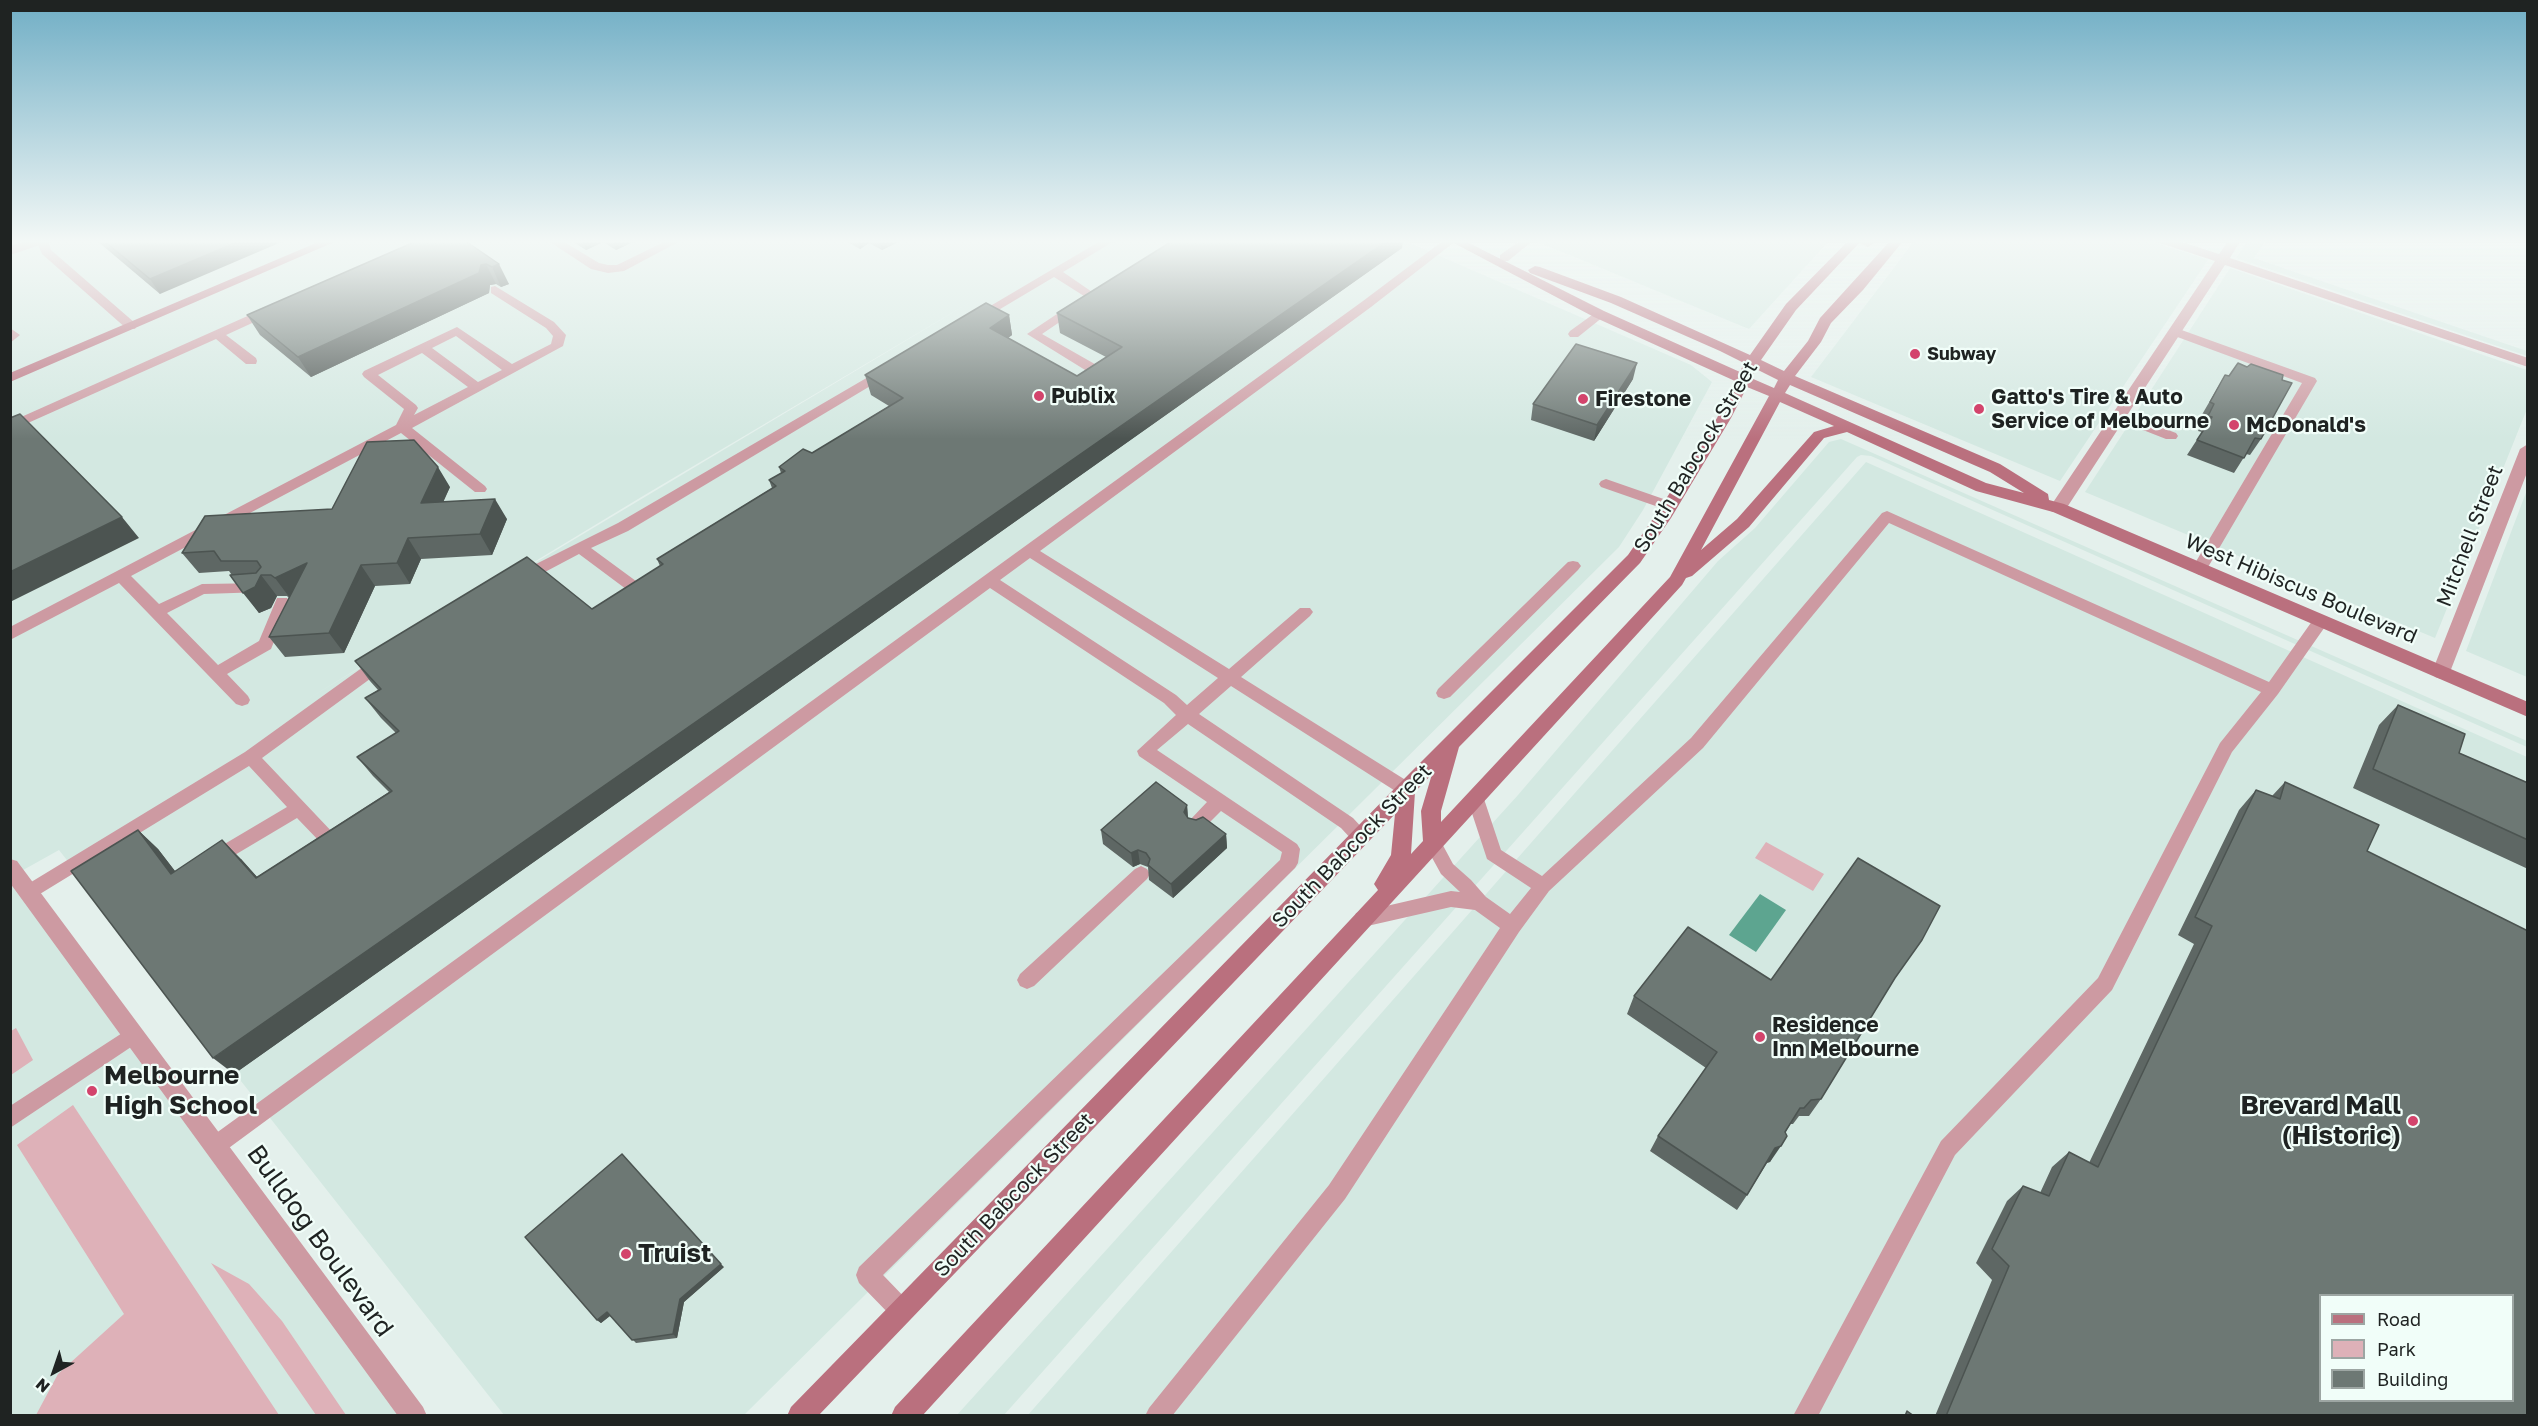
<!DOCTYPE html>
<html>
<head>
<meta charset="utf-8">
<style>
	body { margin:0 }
	#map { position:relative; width:2538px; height:1426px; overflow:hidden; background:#e4f0ec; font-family:"Golos Text",sans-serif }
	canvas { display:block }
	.frame { position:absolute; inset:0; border:12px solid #1f2322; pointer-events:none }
	.legend { position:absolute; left:2319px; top:1294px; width:195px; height:108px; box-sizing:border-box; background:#f1fef9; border:2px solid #9da6a3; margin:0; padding:8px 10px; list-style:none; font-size:18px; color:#1f2322 }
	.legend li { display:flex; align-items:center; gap:12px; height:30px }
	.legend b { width:30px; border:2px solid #9da6a3 }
	.north { position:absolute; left:24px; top:1342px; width:60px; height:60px; -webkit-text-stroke:4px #f1fef9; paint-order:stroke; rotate:220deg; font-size:16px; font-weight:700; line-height:24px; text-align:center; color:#1f2322 }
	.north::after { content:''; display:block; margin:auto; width:21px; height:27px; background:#1f2322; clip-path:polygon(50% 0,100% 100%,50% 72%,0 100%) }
</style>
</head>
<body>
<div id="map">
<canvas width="2538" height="1426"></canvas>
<div class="frame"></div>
<ul class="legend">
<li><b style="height:8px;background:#ba707e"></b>Road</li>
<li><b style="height:16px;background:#deb1b8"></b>Park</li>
<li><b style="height:16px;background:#6d7874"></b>Building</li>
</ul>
<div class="north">N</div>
</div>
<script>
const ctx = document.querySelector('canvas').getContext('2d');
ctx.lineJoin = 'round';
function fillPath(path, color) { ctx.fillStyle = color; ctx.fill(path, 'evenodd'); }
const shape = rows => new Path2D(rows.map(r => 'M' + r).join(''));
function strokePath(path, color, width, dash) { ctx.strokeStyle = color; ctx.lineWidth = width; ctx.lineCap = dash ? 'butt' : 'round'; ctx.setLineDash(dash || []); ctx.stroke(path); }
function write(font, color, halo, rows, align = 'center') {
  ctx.font = font + ' "Golos Text",sans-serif'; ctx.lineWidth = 4.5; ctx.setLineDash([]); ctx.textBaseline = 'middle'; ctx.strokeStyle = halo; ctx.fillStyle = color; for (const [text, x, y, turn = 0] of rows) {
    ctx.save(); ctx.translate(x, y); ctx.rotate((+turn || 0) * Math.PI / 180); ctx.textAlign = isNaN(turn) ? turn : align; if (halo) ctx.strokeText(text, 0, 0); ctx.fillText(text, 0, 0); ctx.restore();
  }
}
fillPath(shape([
	[10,240,1403,240,1691,365,1712,382,1643,510,1619,547,744,1415,504,1415,59,850,16,874,414,1415,11,1415],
	[972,301,306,700,643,496],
	[1533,240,1830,240,1749,329],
	[1915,240,2147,240,2208,260,2060,481,1811,377],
	[2248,240,2266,240,2254,258,2527,351,2527,356,2236,258],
	[2230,268,2527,370,2527,409,2435,638,2085,492],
	[1841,439,2527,741,2527,747,1871,456,1861,455,1857,457,1004,1415,956,1416,1518,795,1718,561,1755,528,1829,442],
	[1866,462,2527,757,2527,1415,1027,1416],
	[2320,1296,2512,1296,2512,1400,2320,1400],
	[2527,490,2528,677,2527,677,2466,651]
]), '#d3e8e1');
fillPath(shape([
	[1766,842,1824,874,1813,891,1755,858],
	[16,1028,33,1060,11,1075,11,1031],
	[73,1105,150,1221,279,1415,36,1415,58,1374,124,1314,17,1145],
	[211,1263,249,1284,282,1321,346,1415,316,1415]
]), '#deb1b8');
fillPath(shape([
	[1760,894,1786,910,1756,952,1729,935]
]), '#5da590');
fillPath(shape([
	[36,240,48,240,51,250,135,323,137,326,135,329,127,329,42,254,36,240],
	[547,240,561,240,599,263,608,265,617,265,668,240,682,240,624,271,608,273,591,269,547,240],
	[1102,240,1116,240,1063,272,1098,296,1042,334,1100,367,1102,370,1100,373,1090,373,1027,334,1084,296,1054,277,980,321,976,322,970,318,1102,240],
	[1444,240,1457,240,1371,307,1040,551,1229,669,1300,608,1310,608,1313,612,1310,616,1241,677,1412,784,1415,789,1412,794,1406,796,1400,794,1231,686,1199,714,1353,818,1366,832,1369,837,1366,842,1360,844,1354,842,1341,828,1188,724,1157,750,1297,844,1300,849,1298,863,1295,868,883,1275,910,1303,913,1311,910,1319,902,1322,894,1319,859,1283,856,1275,859,1267,1280,860,1282,852,1221,811,1202,830,1196,832,1190,830,1187,825,1190,820,1207,802,1139,756,1137,751,1176,715,1164,703,990,588,222,1153,215,1156,208,1153,205,1146,208,1139,1363,301,1444,240],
	[1030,558,1218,678,1187,705,1176,695,1000,580,1030,558],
	[1521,240,1534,240,1508,261,1500,261,1500,255,1521,240],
	[495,286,554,322,566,335,563,346,412,428,485,486,487,489,485,492,475,492,401,433,131,576,159,604,202,584,268,583,271,587,268,591,263,592,204,594,167,613,218,665,259,641,277,598,287,598,290,602,271,649,227,674,248,696,250,700,248,704,242,706,236,704,119,583,10,640,10,627,396,425,404,409,364,377,362,374,364,371,457,327,512,364,551,344,553,336,546,328,491,293,491,287,495,286],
	[456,336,502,370,478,382,432,348,456,336],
	[422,353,468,387,414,415,418,408,416,405,378,375,422,353],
	[270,306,274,307,276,310,274,313,226,335,256,358,257,361,256,364,246,364,216,339,10,431,10,422,270,306],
	[1599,310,1605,314,1603,317,1578,337,1570,337,1568,334,1570,331,1599,310],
	[10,328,20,335,10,343,10,328],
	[2176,328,2315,378,2317,381,2204,574,2199,575,2191,570,2302,383,2172,335,2170,332,2172,329,2176,328],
	[887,366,894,370,892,373,628,531,591,548,640,584,643,588,640,592,630,592,579,554,526,582,521,583,516,582,513,578,516,574,618,523,887,366],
	[2120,412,2176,433,2178,436,2176,439,2166,439,2115,419,2113,416,2120,412],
	[1606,479,1675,503,1677,506,1670,511,1601,487,1599,484,1601,481,1606,479],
	[1887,511,2269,682,2315,617,2321,615,2327,617,2329,621,2278,694,2232,752,2112,990,1955,1155,1818,1416,1793,1416,1941,1141,2098,978,2220,743,2261,692,1889,523,1703,748,1549,891,1519,932,1345,1199,1172,1416,1145,1416,1149,1408,1329,1185,1500,928,1475,910,1451,907,1363,927,1356,925,1354,919,1356,913,1451,891,1460,892,1441,874,1424,843,1427,838,1433,836,1439,838,1453,864,1471,880,1486,897,1510,914,1531,888,1487,859,1467,798,1470,793,1476,791,1482,793,1501,850,1542,876,1691,738,1882,513,1887,511],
	[1573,561,1578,562,1581,566,1578,570,1450,697,1444,699,1438,697,1436,693,1438,689,1568,562,1573,561],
	[383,655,389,657,391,661,389,665,262,758,334,834,337,839,334,844,328,846,322,844,297,818,218,865,212,867,206,865,203,860,206,855,287,807,249,766,35,897,29,900,23,897,20,892,23,887,245,752,377,657,383,655],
	[1141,866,1147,869,1150,874,1147,879,1034,986,1027,989,1020,986,1017,980,1020,974,1135,869,1141,866],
	[133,1026,140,1029,143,1035,140,1041,10,1128,10,1106,133,1026]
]), '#cd9aa2');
fillPath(shape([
	[30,240,47,240,46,243,10,255,10,246,30,240],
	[1852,240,1870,240,1874,243,1868,247,1852,240],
	[2159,240,2176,240,2219,254,2229,240,2241,240,2230,258,2528,358,2528,367,2225,265,2064,512,2052,512,2050,508,2052,504,2215,261,2160,243,2159,240],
	[2528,444,2528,470,2450,672,2447,677,2441,679,2435,677,2432,672,2520,449,2528,444],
	[10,859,17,861,423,1407,427,1416,398,1416,10,883,10,859]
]), '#cd9aa2');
fillPath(shape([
	[323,240,339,240,10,382,10,373,323,240],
	[1448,240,1463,240,1604,311,1740,372,1744,363,1720,351,1611,303,1530,273,1528,270,1535,266,1540,267,1621,297,1750,355,1786,304,1849,240,1862,240,1796,310,1761,360,1784,371,1808,341,1820,318,1891,240,1904,240,1863,290,1831,323,1821,342,1795,376,2000,464,2048,494,2049,500,2064,504,2528,702,2528,717,2053,512,1976,491,1847,432,1824,438,1749,527,1692,576,1686,578,1682,585,922,1416,891,1416,895,1407,1378,890,1374,884,1391,855,1395,814,818,1416,787,1416,791,1407,1399,784,1628,555,1659,510,1717,418,1735,381,1594,317,1448,240],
	[1756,369,1778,380,1774,388,1751,378,1756,369],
	[1790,385,1990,472,2024,493,1986,483,1785,393,1790,385],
	[1747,387,1769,396,1670,577,1441,822,1441,811,1459,747,1640,563,1671,518,1731,418,1747,387],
	[1780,402,1834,426,1814,432,1737,519,1701,550,1780,402],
	[1432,774,1421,811,1423,841,1411,854,1415,792,1432,774]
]), '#ba707e');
fillPath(shape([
	[96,240,161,240,160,294],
	[464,240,509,284,501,287,496,284,490,285,489,293,311,377,260,335,247,315],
	[570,240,637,240,616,250,603,242,586,250],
	[844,240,902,240,882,250,869,243,860,249],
	[1402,248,234,1074,138,830,158,849,175,871,241,859,257,877,389,792,373,776,357,757,396,733,381,718,365,698,378,690,370,681,355,661,592,609,660,566,657,559,772,488,769,480,781,473,779,467,812,453,889,406,871,395,865,375,1009,315,1012,335,1008,338,1077,376,1106,357,1060,333,1057,313],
	[2225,375,2261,439,2250,455,2246,454,2234,473,2187,455,2202,432,2198,431,2204,419,2200,418],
	[1633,379,1594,441,1531,420,1533,404],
	[450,487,443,501,507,519,492,555,421,559,410,584,375,586,344,653,285,657,269,637,289,598,287,596,277,596,271,608,259,613,229,571,199,573,182,553,332,509],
	[2398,705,2459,753,2528,783,2528,869,2353,788,2379,725],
	[2285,782,2367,851,2528,1416,1935,1416,1992,1280,1976,1263,2007,1201,2023,1186,2040,1193,2052,1167,2069,1152,2089,1163,2194,944,2178,935,2239,810,2256,790,2272,796],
	[1187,805,1188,818,1226,834,1227,848,1173,898,1149,880,1148,867,1140,864,1133,867,1103,844,1101,830],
	[1771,980,1892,981,1821,1099,1809,1116,1799,1116,1793,1124,1790,1124,1770,1162,1767,1163,1747,1195,1737,1210,1650,1151,1658,1136,1706,1068,1627,1014,1634,996],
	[724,1267,684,1302,677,1338,636,1343,610,1316,601,1323,597,1320]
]), '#5e6764');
fillPath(shape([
	[242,240,286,240,160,294,150,279],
	[582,240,602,240,603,242,586,250],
	[612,240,637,240,616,250],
	[858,240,868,240,869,243,860,249],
	[879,240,902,240,882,250],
	[1388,240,1403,240,1402,248,234,1074,213,1058],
	[486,264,496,284,490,285,489,293,311,377,298,357,481,265],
	[499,264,509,284,501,287,492,267],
	[1009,315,1012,335,994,348,990,328],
	[1637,363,1633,379,1594,441,1597,425],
	[438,467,450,487,434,523,421,503],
	[495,499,507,519,492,555,480,534],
	[122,517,139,538,10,602,10,572],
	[408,538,421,559,410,584,397,563],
	[307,563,290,598,275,578],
	[361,565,375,586,344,653,329,633],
	[261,575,277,596,271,608,259,613,243,593],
	[1187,805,1188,819,1184,812],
	[138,830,158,849,191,892,171,874],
	[1226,834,1227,848,1173,898,1171,884],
	[222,840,241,859,275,897,256,878],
	[1138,850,1140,864,1133,867,1131,853],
	[1781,1146,1770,1162,1765,1163,1775,1148],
	[721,1264,724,1267,684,1302,677,1338,673,1334,680,1299],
	[607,1312,611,1315,601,1323,597,1320]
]), '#4c5451');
const building = shape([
	[103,240,242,240,150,279,103,240],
	[419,240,464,240,499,264,492,267,486,264,481,265,479,273,298,357,247,315,419,240],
	[1174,240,1388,240,213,1058,71,871,138,830,171,874,222,840,256,878,392,791,357,757,399,731,365,698,381,689,355,661,527,557,592,609,663,564,657,559,776,486,769,480,785,471,779,467,803,449,812,453,903,398,865,375,986,303,1009,315,990,328,1077,376,1122,347,1057,313,1174,240],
	[1576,344,1637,363,1597,425,1533,404,1576,344],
	[2238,363,2247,367,2251,364,2283,375,2282,380,2292,383,2261,439,2255,438,2244,458,2197,440,2212,417,2208,416,2214,404,2210,402,2225,375,2229,376,2238,363],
	[20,414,122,517,10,572,10,418,20,414],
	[414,440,438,467,421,503,495,499,480,534,408,538,397,563,361,565,329,633,269,637,307,563,275,578,271,575,261,575,255,587,243,593,230,575,256,573,261,567,257,561,221,561,214,551,182,553,205,516,332,509,367,442,414,440],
	[2398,705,2465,734,2459,753,2528,783,2528,840,2373,769,2398,705],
	[1156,782,1187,805,1184,812,1188,818,1196,820,1203,817,1226,834,1171,884,1148,865,1150,859,1146,853,1138,850,1131,853,1101,830,1156,782],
	[2285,782,2379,825,2367,851,2528,931,2528,1416,1946,1416,2009,1266,1992,1249,2023,1186,2049,1196,2069,1152,2098,1167,2212,926,2195,917,2256,790,2280,799,2285,782],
	[2320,1296,2512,1296,2512,1401,2320,1401,2320,1296],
	[1858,858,1940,906,1922,940,1895,978,1821,1099,1811,1100,1804,1108,1800,1108,1785,1132,1787,1136,1781,1146,1775,1148,1747,1195,1658,1136,1717,1052,1634,996,1688,927,1771,980,1858,858],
	[622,1154,721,1264,680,1299,673,1334,632,1340,607,1312,597,1320,525,1237,622,1154],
	[1907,1411,1914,1416,1905,1416,1907,1411]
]);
fillPath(building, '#6d7874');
strokePath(building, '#4c5451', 1.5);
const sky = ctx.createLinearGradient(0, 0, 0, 439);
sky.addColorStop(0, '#70aec5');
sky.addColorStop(0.55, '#f3f8f6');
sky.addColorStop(1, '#f3f8f600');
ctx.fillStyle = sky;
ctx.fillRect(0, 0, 2538, 439);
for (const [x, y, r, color] of [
	[1915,354,6,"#d3446c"],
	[1039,396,6,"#d3446c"],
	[1583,399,6,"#d3446c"],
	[1979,409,6,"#d3446c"],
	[2234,425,6,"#d3446c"],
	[1760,1037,6,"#d3446c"],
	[92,1091,6,"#d3446c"],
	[2413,1121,6,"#d3446c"],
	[626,1254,6,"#d3446c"]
]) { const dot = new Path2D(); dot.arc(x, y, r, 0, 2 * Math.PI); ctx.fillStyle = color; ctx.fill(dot); strokePath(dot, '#f1fef9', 2); }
write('bold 18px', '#1f2322', '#f1fef9', [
	["Subway",1927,354]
], 'left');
write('bold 21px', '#1f2322', '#f1fef9', [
	["Publix",1051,396],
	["Gatto's Tire & Auto",1991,397],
	["Service of Melbourne",1991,421],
	["Firestone",1595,399],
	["McDonald's",2246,425],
	["Residence",1772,1025],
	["Inn Melbourne",1772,1049]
], 'left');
write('21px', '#1f2322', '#f1fef9', [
	["South Babcock Street",1696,457,-59],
	["Mitchell Street",2470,536,-69],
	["West Hibiscus Boulevard",2301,589,23],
	["South Babcock Street",1352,846,-46],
	["South Babcock Street",1014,1195,-46]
]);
write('bold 26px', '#1f2322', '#f1fef9', [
	["Melbourne",104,1076],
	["High School",104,1106],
	["Brevard Mall",2401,1106,"right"],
	["(Historic)",2401,1136,"right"],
	["Truist",638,1254]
], 'left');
write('26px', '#1f2322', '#f1fef9', [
	["Bulldog Boulevard",320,1241,54]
]);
</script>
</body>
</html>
